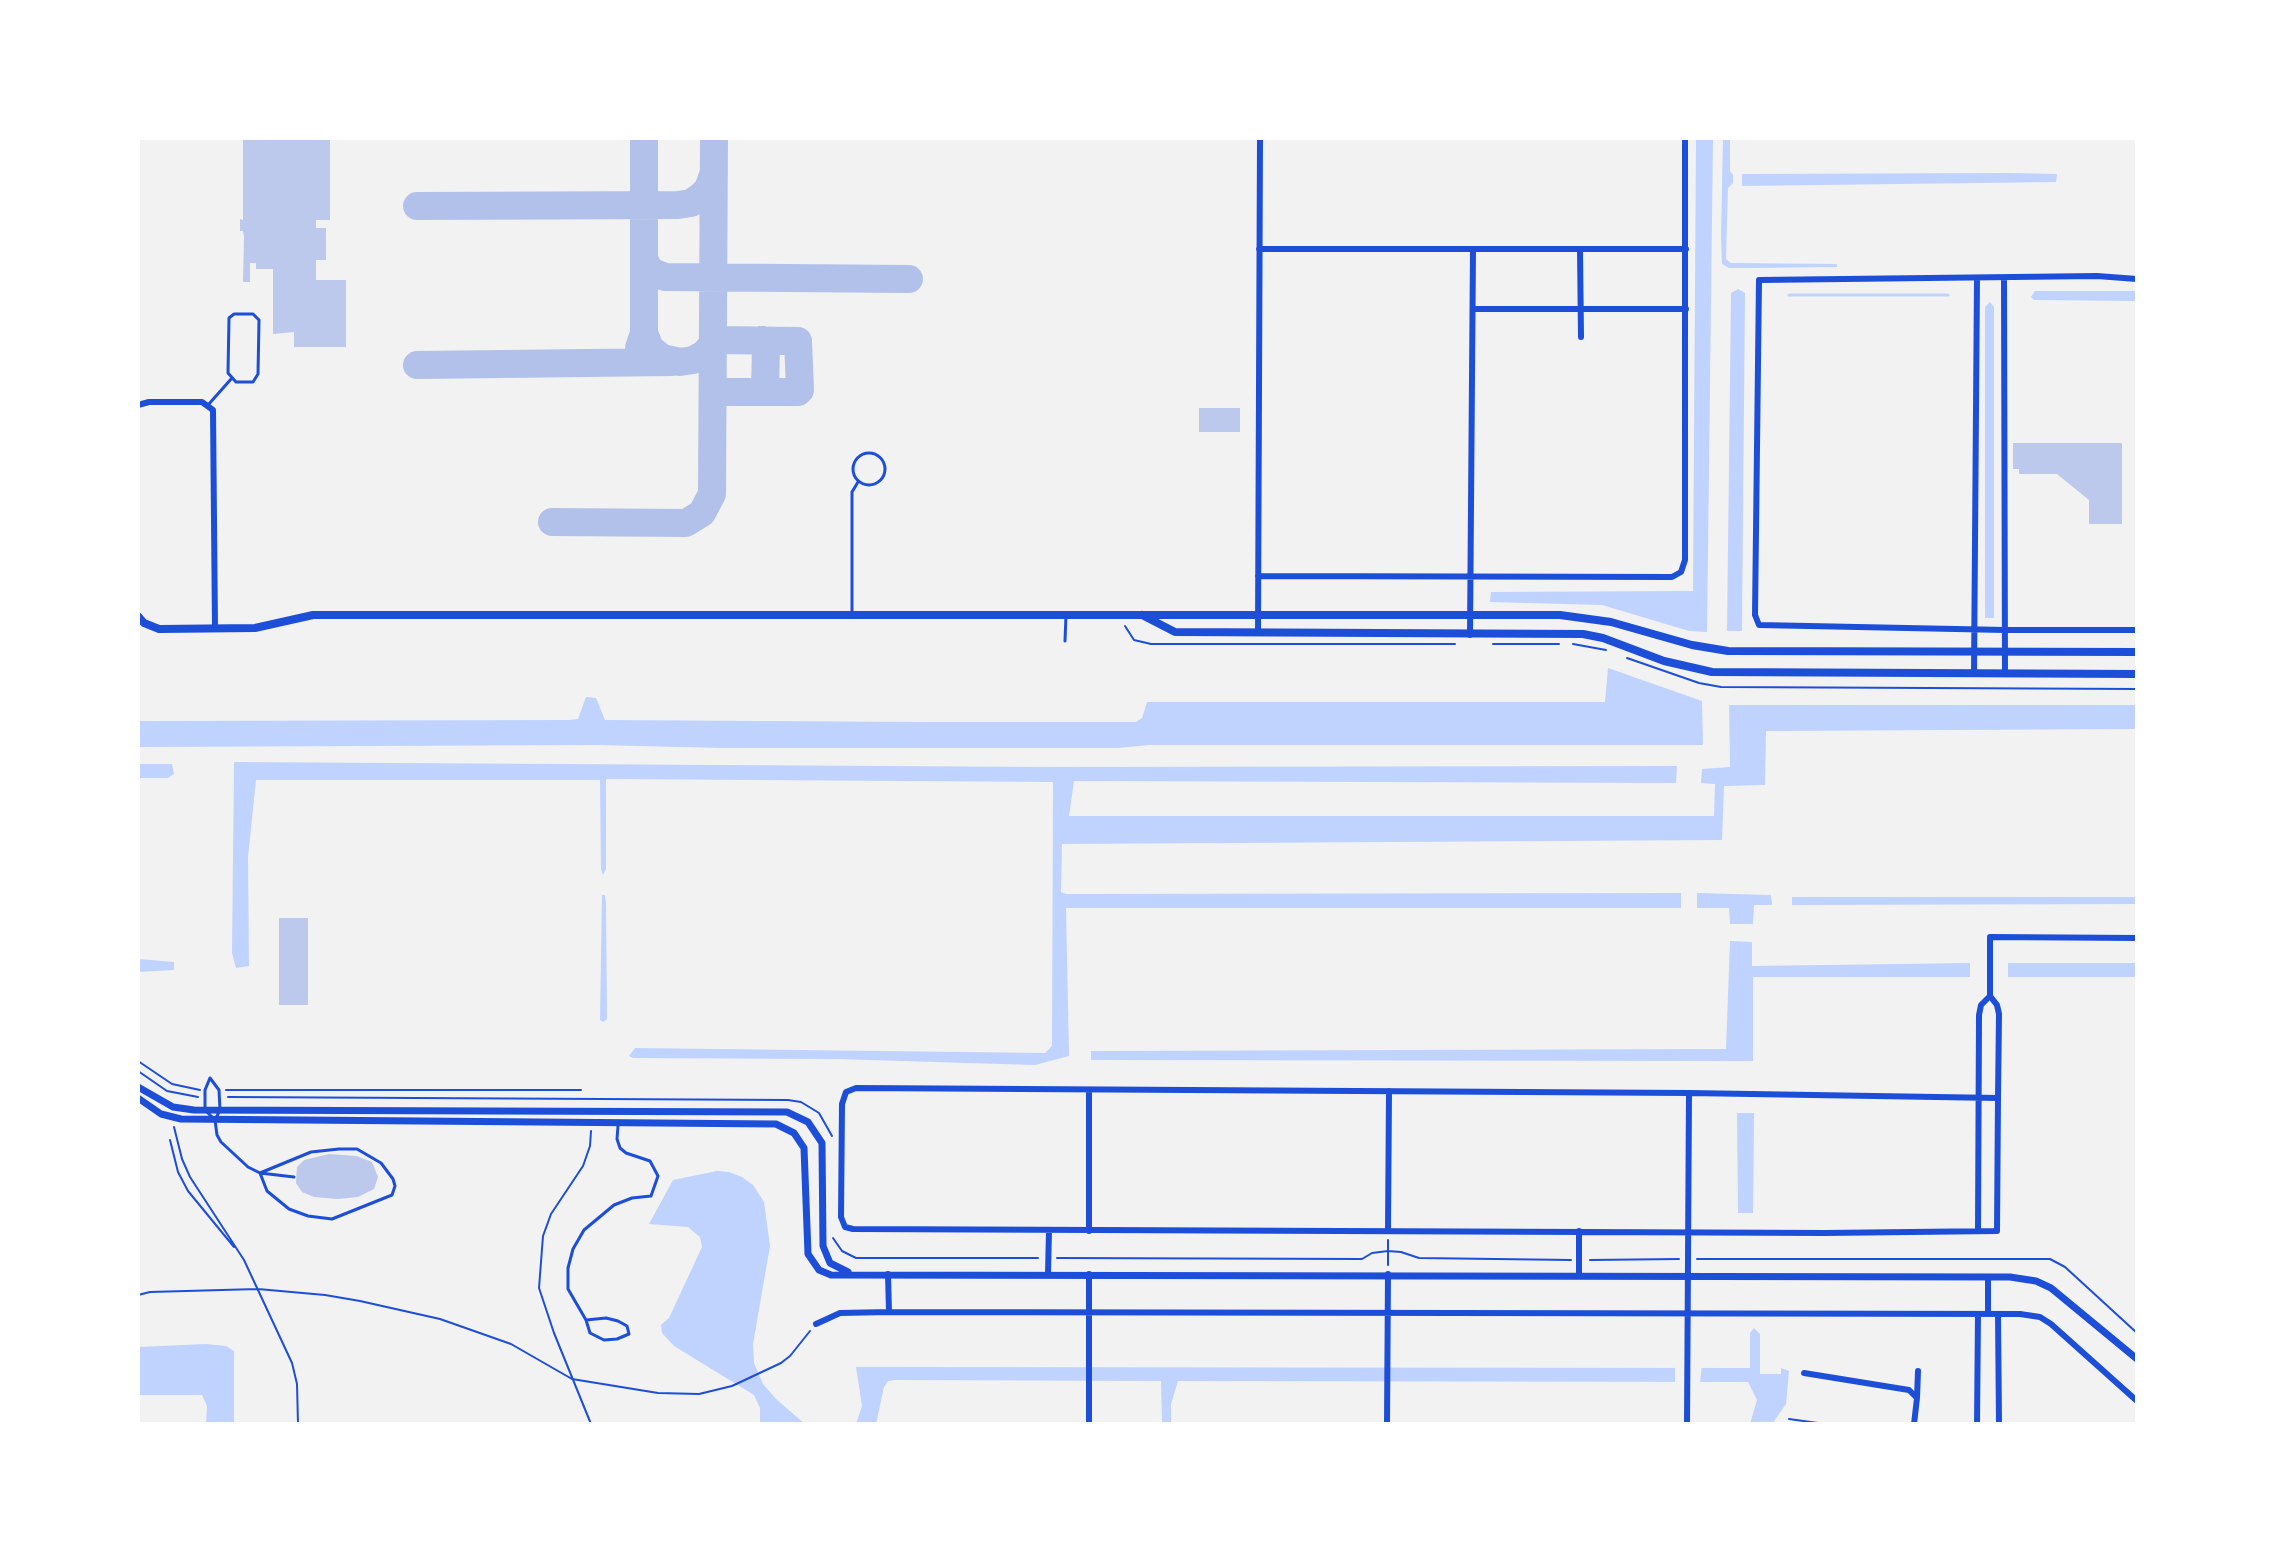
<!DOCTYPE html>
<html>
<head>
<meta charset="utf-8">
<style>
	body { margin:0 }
	#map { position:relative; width:2275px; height:1562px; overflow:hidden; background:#f2f2f2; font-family:"Public Sans",sans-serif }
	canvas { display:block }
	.frame { position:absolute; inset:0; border:140px solid #fff; pointer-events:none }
</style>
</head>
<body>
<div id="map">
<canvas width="2275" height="1562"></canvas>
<div class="frame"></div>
</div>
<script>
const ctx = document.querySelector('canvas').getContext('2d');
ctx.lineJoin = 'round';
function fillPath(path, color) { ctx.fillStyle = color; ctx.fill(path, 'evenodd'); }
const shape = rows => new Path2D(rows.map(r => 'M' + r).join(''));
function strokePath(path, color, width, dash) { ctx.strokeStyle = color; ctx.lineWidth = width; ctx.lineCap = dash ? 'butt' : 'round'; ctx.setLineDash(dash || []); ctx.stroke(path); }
fillPath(shape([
	[1696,138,1713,138,1707,632,1689,631,1602,605,1490,602,1491,592,1693,591],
	[1723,138,1730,138,1730,171,1733,175,1733,183,1728,188,1726,259,1731,263,1837,264,1837,267,1748,268,1729,268,1722,264,1721,236],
	[1742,174,2009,173,2057,174,2056,182,1742,186],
	[1738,289,1745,293,1742,631,1727,631,1731,293],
	[2035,291,2137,291,2137,301,2034,300,2031,297],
	[1990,302,1994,307,1994,618,1985,618,1985,307],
	[1608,668,1702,701,1703,745,1149,745,1118,748,724,748,595,745,138,747,138,721,568,720,578,719,586,697,596,698,605,720,919,722,1136,722,1142,718,1147,702,1605,702],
	[1729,705,2137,705,2137,729,1766,731,1765,785,1724,786,1722,840,1062,844,1061,892,1066,894,1681,893,1681,908,1066,908,1069,1056,1035,1065,836,1059,633,1058,629,1056,635,1048,1045,1053,1052,1046,1053,782,606,779,606,869,603,875,601,869,600,780,256,780,248,857,249,966,236,968,232,953,234,762,1046,767,1677,766,1676,783,1074,781,1069,816,1714,816,1715,784,1701,783,1702,769,1730,767],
	[138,764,172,764,174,774,168,778,138,778],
	[1697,893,1771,895,1772,905,1754,905,1753,924,1730,924,1729,908,1697,908],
	[602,895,605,895,606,902,607,1019,603,1022,600,1020],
	[1792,897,2137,897,2137,904,1792,905],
	[1730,941,1752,942,1752,966,1970,963,1970,977,1753,977,1753,1061,1091,1060,1091,1051,1726,1049],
	[138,959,174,962,174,970,138,972],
	[2008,963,2137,963,2137,977,2008,977],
	[1737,1113,1754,1113,1753,1213,1738,1213],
	[717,1171,729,1172,742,1177,753,1185,764,1202,770,1246,753,1344,754,1363,763,1384,776,1399,805,1424,760,1424,760,1408,754,1395,674,1346,662,1333,661,1325,669,1318,702,1247,700,1237,688,1227,649,1224,673,1180],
	[1754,1328,1760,1334,1760,1374,1781,1374,1781,1368,1789,1371,1786,1404,1772,1424,1750,1424,1757,1400,1748,1382,1178,1381,1171,1404,1171,1424,1162,1424,1161,1381,895,1380,888,1381,884,1387,876,1424,856,1424,862,1406,856,1367,1750,1368,1750,1333],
	[206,1344,226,1346,234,1351,234,1424,206,1424,207,1406,202,1395,138,1395,138,1347]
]), '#bfd3fe');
fillPath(shape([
	[1672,1364,1702,1364,1700,1383,1703,1386,1672,1386,1675,1383,1675,1367]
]), '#f2f2f2');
strokePath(shape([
	[1789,295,1948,295]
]), '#bfd3fe', 3);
strokePath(shape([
	[417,206,678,205,691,203,701,196,708,189,713,175],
	[645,261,650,271,665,277,909,279],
	[644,333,650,348,662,358,680,362,693,360,704,354,716,340,798,341,800,390,798,392,719,392,713,395],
	[762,340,766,344,765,392],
	[639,348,644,333,644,138],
	[417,365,672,362],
	[552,522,686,523,702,513,712,494,714,138]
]), '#b2c1ea', 28);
fillPath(shape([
	[243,138,330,138,330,220,316,220,316,228,326,228,326,260,316,260,316,280,346,280,346,347,294,347,294,332,273,334,273,269,256,269,256,263,250,263,250,282,243,282,244,236,243,231,240,231,240,219,243,220],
	[1199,408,1240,408,1240,432,1199,432],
	[2013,443,2122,443,2122,524,2089,524,2089,500,2057,474,2019,474,2019,469,2013,469],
	[279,918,308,918,308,1005,279,1005],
	[329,1154,357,1156,372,1162,378,1177,374,1189,358,1197,338,1199,314,1197,302,1192,296,1183,297,1167,304,1160]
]), '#bdc9ec');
strokePath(shape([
	[1125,626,1134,640,1151,644,1455,644],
	[1493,644,1559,644],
	[1573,644,1606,650],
	[1627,658,1699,683,1721,687,2137,689],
	[138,1061,172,1084,200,1090],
	[138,1071,167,1091,198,1097],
	[226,1090,581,1090],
	[228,1097,788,1100,801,1102,819,1113,832,1136],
	[174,1127,182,1159,190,1177,244,1260,292,1363,297,1384,298,1424],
	[170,1140,178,1172,188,1191,234,1247],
	[833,1238,842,1251,856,1258,1038,1258],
	[1057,1258,1362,1259,1372,1253,1388,1251,1401,1252,1419,1258,1571,1260],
	[1697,1259,2050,1259,2065,1267,2137,1333],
	[1590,1260,1679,1259],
	[1388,1265,1388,1240],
	[138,1295,150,1292,258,1289,325,1295,360,1301,440,1319,511,1344,572,1379,658,1393,699,1394,732,1386,781,1363,790,1356,810,1331],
	[1789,1419,1825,1424],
	[591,1424,554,1333,539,1288,543,1236,551,1214,583,1166,590,1146,591,1131],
	[2136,1424,2137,1423]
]), '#1d4ed8', 2);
strokePath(shape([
	[234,314,253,314,259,320,258,374,253,382,236,382,228,373,229,318,234,314],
	[208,405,232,378],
	'853 469a16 16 0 1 1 32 0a16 16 0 1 1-32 0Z',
	[852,612,852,492,858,482],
	[1065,641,1066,615],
	[210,1078,219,1090,220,1110,215,1120,205,1110,205,1090,210,1078],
	[215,1120,217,1135,221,1142,248,1167,260,1173,294,1177],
	[339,1149,357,1149,381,1163,393,1179,395,1186,392,1195,332,1219,308,1216,289,1209,267,1191,260,1173,311,1152,339,1149],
	[586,1320,606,1318,618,1321,627,1326,629,1334,617,1339,604,1340,590,1333,586,1320,568,1289,568,1268,573,1249,584,1230,614,1205,632,1198,651,1196,658,1176,650,1161,626,1153,620,1148,617,1139,618,1126]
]), '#1d4ed8', 3);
strokePath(shape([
	[1259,249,1686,249],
	[1580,250,1581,337],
	[2004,278,2005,674],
	[2137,279,2097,276,1759,280,1755,615,1759,625,2005,630,2137,630],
	[1473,309,1686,309],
	[138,405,149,402,202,402,213,410,215,629],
	[1258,576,1672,577,1681,572,1685,560,1685,138],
	[1258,633,1260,138],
	[1470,635,1473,249],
	[1974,674,1977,278],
	[1089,1090,1089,1231],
	[1998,1098,1689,1093,856,1088,846,1092,842,1104,841,1217,845,1227,853,1229,1825,1233,1997,1231,1998,1098,1999,1014,1997,1005,1990,996,1990,937,2137,938],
	[1388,1230,1389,1091],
	[1978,1231,1979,1015,1981,1005,1990,996],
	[1048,1274,1049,1230],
	[1579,1275,1579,1231],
	[1988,1278,1988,1314],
	[889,1312,2020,1314,2040,1317,2051,1324,2137,1401],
	[1998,1314,1999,1424],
	[816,1324,840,1313,889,1312,888,1274],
	[1804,1373,1909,1390,1917,1398,1914,1424],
	[1917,1398,1918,1371],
	[1089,1424,1089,1274],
	[1387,1424,1388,1274],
	[1687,1424,1689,1093],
	[1977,1424,1978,1314]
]), '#1d4ed8', 6);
strokePath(shape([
	[138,1087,173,1107,194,1110,787,1112,808,1122,822,1143,823,1246,830,1263,848,1272],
	[138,1098,161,1114,181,1119,776,1124,794,1133,804,1148,808,1254,819,1270,831,1275,2010,1277,2036,1281,2051,1288,2137,1359]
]), '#1d4ed8', 7);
strokePath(shape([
	[1142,615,1175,632,1583,634,1603,638,1664,661,1712,672,2137,674],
	[138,616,144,623,159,629,255,628,313,615,1560,615,1611,622,1692,645,1728,651,2137,652]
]), '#1d4ed8', 8);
</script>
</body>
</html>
